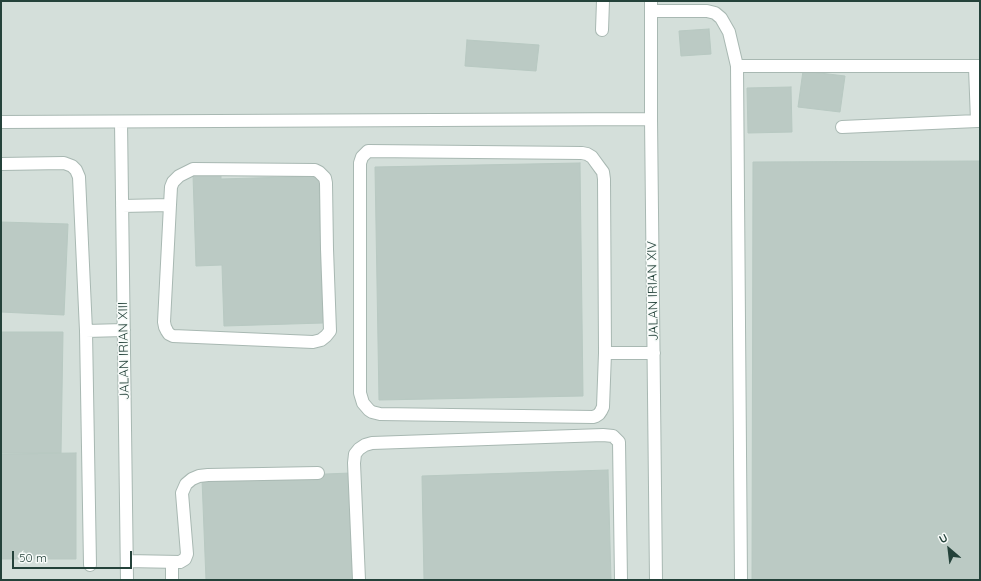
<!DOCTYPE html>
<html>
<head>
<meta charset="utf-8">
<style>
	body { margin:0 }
	#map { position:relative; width:981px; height:581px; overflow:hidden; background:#e6efeb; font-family:Quicksand,sans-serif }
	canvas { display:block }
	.frame { position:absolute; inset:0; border:2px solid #24423a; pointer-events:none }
	.north { position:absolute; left:929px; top:529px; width:40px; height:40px; -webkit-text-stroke:3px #f7fbf9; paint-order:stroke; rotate:332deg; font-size:11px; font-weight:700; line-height:16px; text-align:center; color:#24423a }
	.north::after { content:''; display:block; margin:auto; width:14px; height:18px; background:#24423a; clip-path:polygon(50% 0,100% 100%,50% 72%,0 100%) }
	.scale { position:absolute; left:12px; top:551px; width:120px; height:18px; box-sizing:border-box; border:2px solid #24423a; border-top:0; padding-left:5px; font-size:12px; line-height:14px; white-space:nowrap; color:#24423a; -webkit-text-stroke:3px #f7fbf9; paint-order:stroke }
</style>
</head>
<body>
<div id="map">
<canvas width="981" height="581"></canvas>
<div class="frame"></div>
<div class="north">U</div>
<div class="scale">50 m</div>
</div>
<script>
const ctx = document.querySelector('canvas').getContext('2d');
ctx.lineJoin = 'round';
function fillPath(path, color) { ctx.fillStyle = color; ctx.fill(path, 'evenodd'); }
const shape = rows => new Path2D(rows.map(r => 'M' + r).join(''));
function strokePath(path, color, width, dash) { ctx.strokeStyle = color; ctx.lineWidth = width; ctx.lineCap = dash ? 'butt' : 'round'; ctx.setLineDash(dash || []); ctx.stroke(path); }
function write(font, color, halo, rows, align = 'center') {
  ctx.font = font + ' Quicksand,sans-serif'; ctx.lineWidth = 3; ctx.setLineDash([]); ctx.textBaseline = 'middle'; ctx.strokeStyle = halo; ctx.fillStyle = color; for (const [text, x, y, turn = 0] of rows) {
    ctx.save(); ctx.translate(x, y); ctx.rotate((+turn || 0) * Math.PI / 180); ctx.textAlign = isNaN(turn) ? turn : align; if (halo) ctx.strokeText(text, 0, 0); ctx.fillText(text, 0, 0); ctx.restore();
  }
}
fillPath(shape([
	[1,1,980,1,980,580,1,580]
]), '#d4dfda');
const building = shape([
	[709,29,711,54,681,56,679,31,709,29],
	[467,40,539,45,536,71,465,66,467,40],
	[803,71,845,76,840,112,798,107,803,71],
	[791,87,792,132,748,133,747,88,791,87],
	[980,161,980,580,752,580,753,162,980,161],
	[580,163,583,396,379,400,375,167,580,163],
	[221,174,221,179,319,176,323,323,224,326,222,265,196,266,193,175,221,174],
	[1,222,68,224,64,315,1,312,1,222],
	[1,332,63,332,61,453,1,453,1,332],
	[76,453,76,559,1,559,1,454,76,453],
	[608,470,611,580,424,580,422,476,608,470],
	[351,473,355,580,206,580,202,479,351,473]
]);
fillPath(building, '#bbcac4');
strokePath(building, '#b8c9c2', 1);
const minor = shape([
	[651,1,651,119,656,580],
	[651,11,707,11,715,13,721,18,729,32,737,66,741,580],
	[602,30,603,1],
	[737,66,980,66],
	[975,67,977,121,980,121],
	[1,122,651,119],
	[121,122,127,580],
	[842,127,977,121],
	[1,164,64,163,72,166,76,170,79,177,86,331],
	[122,206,170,205,164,322,165,327,167,331,169,334,173,336,313,342,321,340,326,336,330,331,327,249,326,183,325,178,319,172,315,170,193,169,179,176,173,182,171,187,170,205],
	[605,353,604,179,603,172,600,168,592,157,587,154,582,153,368,151,362,157,360,163,360,393,363,403,369,410,372,412,380,414,593,417,596,416,599,414,601,411,603,407,605,353,654,353],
	[127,561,180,562,185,559,187,554,182,493,186,484,192,479,199,476,208,475,318,473],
	[172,562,172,580],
	[90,565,86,331,124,330],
	[359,580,354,463,355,454,359,449,365,445,372,443,603,435,613,436,619,442,621,580]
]);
strokePath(minor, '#a8b8b2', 14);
strokePath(minor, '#fff', 12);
write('13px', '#24423a', '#f7fbf9', [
	["JALAN IRIAN XIV",653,291,-91],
	["JALAN IRIAN XIII",124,351,-91]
]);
</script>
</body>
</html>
